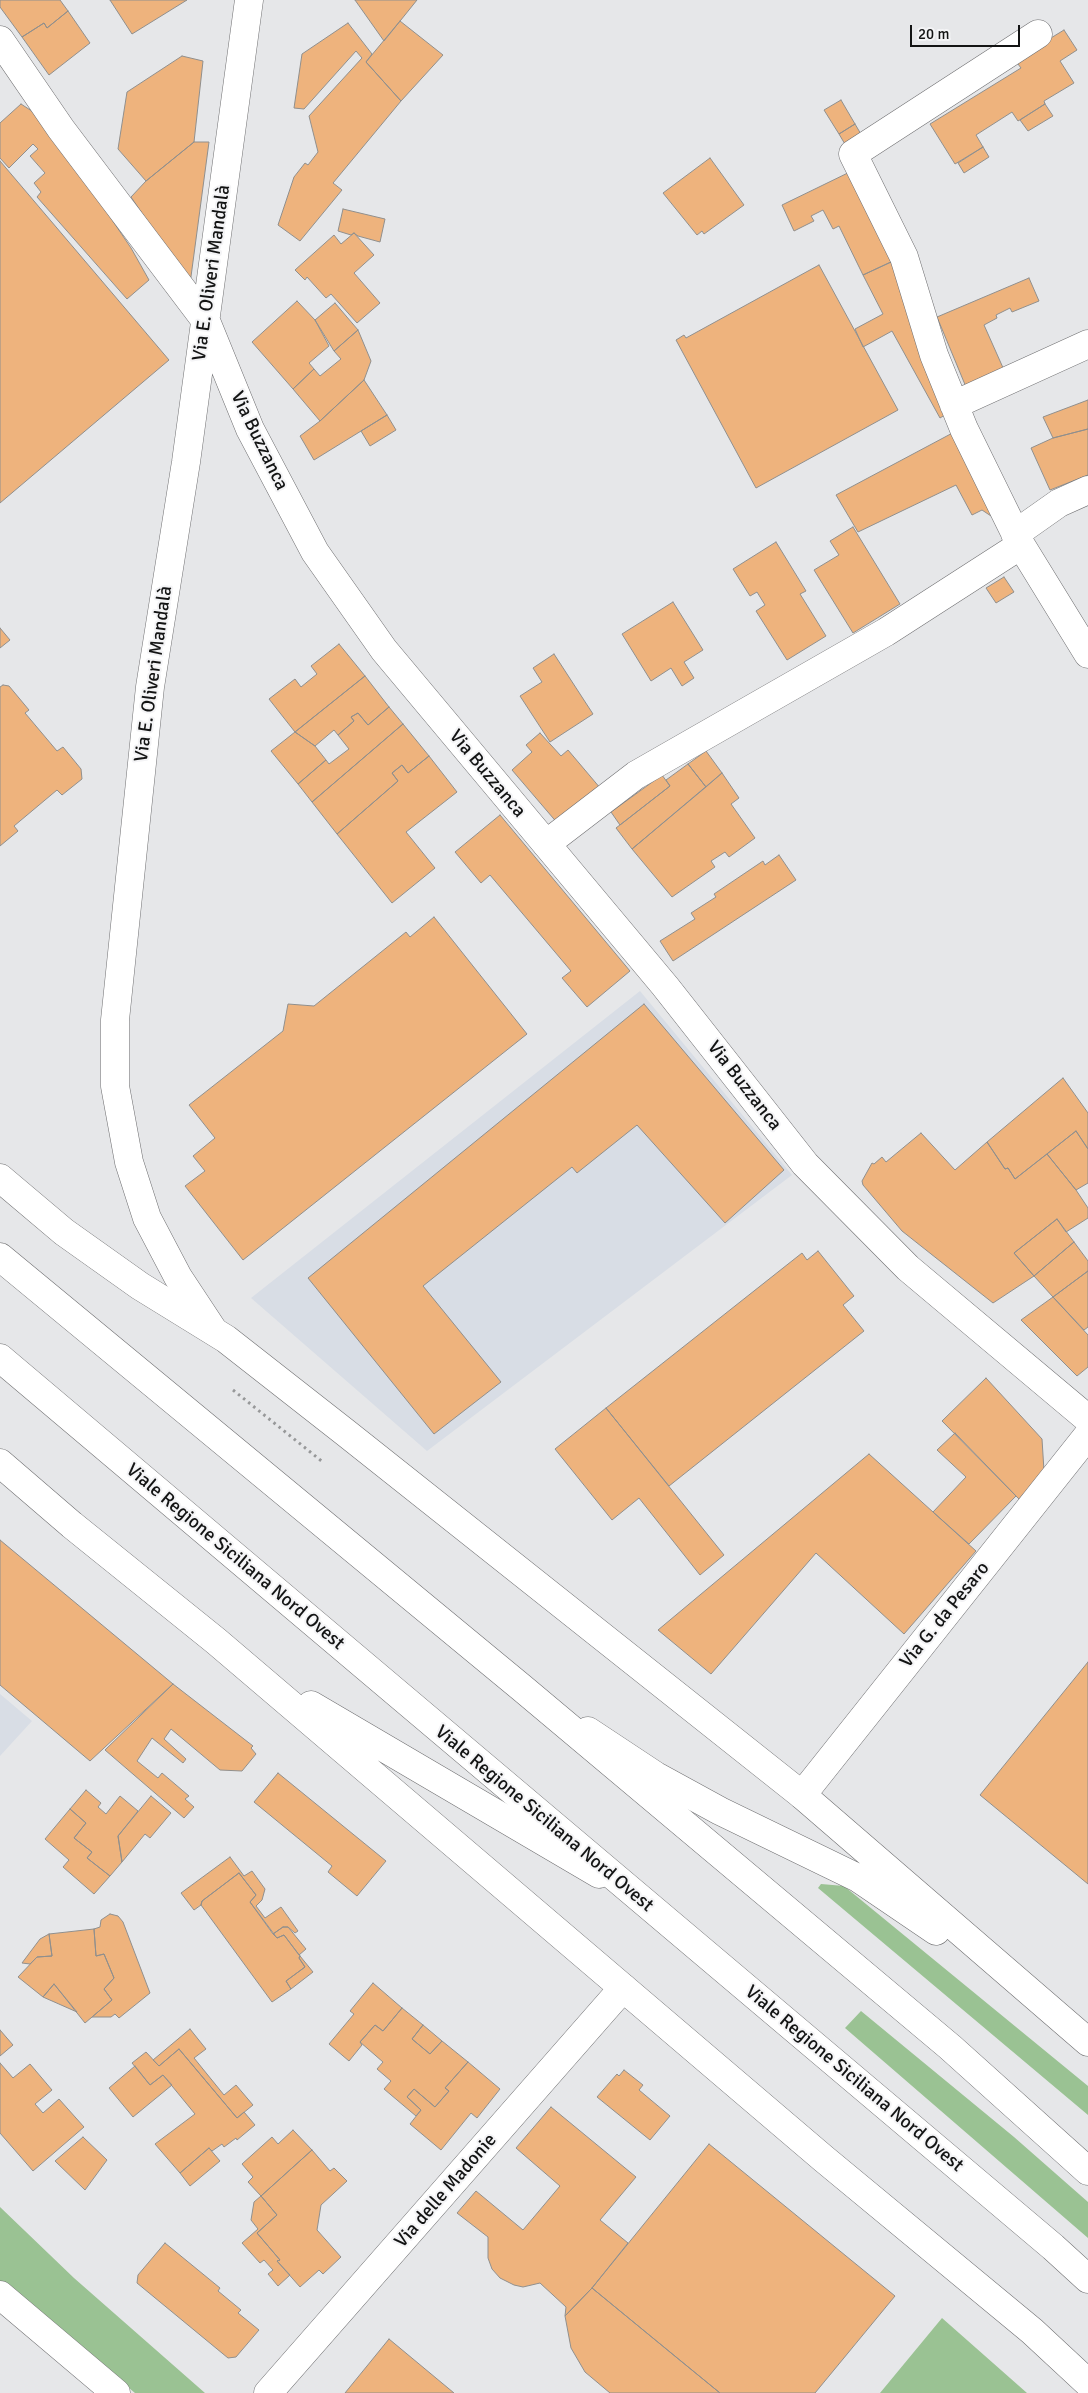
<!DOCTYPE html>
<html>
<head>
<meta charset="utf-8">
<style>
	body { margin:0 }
	#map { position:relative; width:1088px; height:2393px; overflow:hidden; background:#e6e7e9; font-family:Signika,sans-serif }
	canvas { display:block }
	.scale { position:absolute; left:910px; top:25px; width:110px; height:22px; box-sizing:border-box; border:2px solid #131414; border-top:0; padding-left:6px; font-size:15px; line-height:18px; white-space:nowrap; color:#131414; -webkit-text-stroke:4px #f4f4f6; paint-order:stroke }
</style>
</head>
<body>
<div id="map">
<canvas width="1088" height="2393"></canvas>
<div class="scale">20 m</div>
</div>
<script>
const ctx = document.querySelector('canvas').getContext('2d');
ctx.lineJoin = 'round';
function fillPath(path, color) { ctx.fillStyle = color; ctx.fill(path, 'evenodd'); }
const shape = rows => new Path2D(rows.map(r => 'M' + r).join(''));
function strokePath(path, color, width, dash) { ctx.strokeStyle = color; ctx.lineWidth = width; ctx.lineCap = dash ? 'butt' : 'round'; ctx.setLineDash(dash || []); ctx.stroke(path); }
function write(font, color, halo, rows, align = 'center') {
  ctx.font = font + ' Signika,sans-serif'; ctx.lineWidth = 4; ctx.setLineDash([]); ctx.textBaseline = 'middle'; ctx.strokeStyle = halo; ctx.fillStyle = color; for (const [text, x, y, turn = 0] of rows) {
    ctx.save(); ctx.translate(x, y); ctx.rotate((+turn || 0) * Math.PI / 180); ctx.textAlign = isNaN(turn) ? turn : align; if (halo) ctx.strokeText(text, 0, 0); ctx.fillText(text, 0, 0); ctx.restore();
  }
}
fillPath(shape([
	[640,991,792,1175,427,1451,251,1298],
	[0,1694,32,1721,0,1756]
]), '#d8dde5');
fillPath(shape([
	[821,1884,844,1886,1088,2086,1088,2115,818,1888],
	[861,2011,1014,2137,1088,2202,1088,2238,845,2028],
	[0,2207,74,2278,205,2393,135,2393,0,2281],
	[942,2318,1027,2393,880,2393]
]), '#9ac293');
const building = shape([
	[0,0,60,0,68,11,47,28,44,23,22,37,0,7,0,0],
	[110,0,187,0,132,34,110,0],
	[355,0,417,0,384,41,355,0],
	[68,11,90,43,49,75,22,37,44,23,47,28,68,11],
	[400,21,443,55,401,101,366,62,400,21],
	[348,23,372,54,366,62,401,101,333,183,342,190,300,241,278,225,294,177,305,163,308,165,318,152,309,116,362,58,356,51,304,109,294,108,302,54,348,23],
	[1064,30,1077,50,1060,61,1074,83,1044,101,1045,104,1018,121,1012,112,976,135,983,147,955,164,930,124,1021,68,1015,60,1064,30],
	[182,56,203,61,194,142,146,181,118,149,127,92,182,56],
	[841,100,855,124,839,134,824,110,841,100],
	[21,104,44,119,131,248,149,280,127,299,37,197,41,192,34,183,45,173,30,156,38,149,33,144,9,168,0,158,0,123,21,104],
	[1045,104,1053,116,1028,131,1020,120,1045,104],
	[855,124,865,141,849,151,839,134,855,124],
	[194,142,209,142,190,284,131,197,146,181,194,142],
	[983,147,989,157,964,173,958,163,983,147],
	[710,158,744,205,704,234,702,231,697,235,663,193,710,158],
	[0,161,169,360,0,503,0,161],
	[856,169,900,258,863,275,839,226,833,229,823,210,811,216,814,221,794,231,782,205,856,169],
	[343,209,385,219,380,242,358,236,354,233,351,235,338,231,343,209],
	[354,233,374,255,354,273,380,303,357,323,331,294,326,298,307,277,305,280,295,270,334,235,341,244,354,233],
	[897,259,951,411,940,418,892,331,863,347,855,329,883,314,863,275,897,259],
	[819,265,898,410,756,488,676,340,684,335,686,338,819,265],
	[1029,278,1039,301,1012,312,1010,308,996,315,997,318,984,325,1004,370,966,387,937,317,1029,278],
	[297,301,315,320,329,346,309,363,314,369,293,389,252,342,297,301],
	[335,303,358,330,334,351,315,320,335,303],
	[358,330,371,361,364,380,320,421,293,389,314,369,320,376,341,359,334,351,358,330],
	[364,380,387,415,314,460,300,436,320,421,364,380],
	[1088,400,1088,429,1053,438,1043,417,1088,400],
	[387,415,396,430,370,446,361,431,387,415],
	[960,429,994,518,982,510,972,515,956,485,858,532,836,495,960,429],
	[1088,429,1088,475,1050,490,1031,448,1053,438,1088,429],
	[853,527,900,604,853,633,814,570,839,555,830,541,853,527],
	[776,542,806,591,800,594,826,636,787,660,756,611,765,605,757,592,750,596,733,569,776,542],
	[1004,577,1014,592,996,603,986,588,1004,577],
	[673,602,703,650,684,662,694,678,682,686,671,668,651,681,622,634,673,602],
	[0,628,10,640,0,648,0,628],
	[339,644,365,676,295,732,269,699,295,679,301,687,317,674,311,666,339,644],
	[554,654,593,714,550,742,520,696,542,682,533,668,554,654],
	[365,676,389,707,368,725,358,713,351,717,354,721,338,735,334,730,315,746,295,732,365,676],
	[3,685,9,686,29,710,25,713,57,751,63,747,81,769,82,779,62,795,57,790,14,826,18,831,0,846,0,687,3,685],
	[389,707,403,724,312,802,298,784,326,760,329,764,349,749,338,735,354,721,351,717,358,713,368,725,389,707],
	[403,724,429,756,408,773,402,765,392,773,398,781,337,834,312,802,403,724],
	[295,732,315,746,326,760,298,784,271,751,295,732],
	[540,733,561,756,568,750,601,789,559,825,512,770,532,752,526,745,540,733],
	[706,751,722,773,706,787,688,764,706,751],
	[429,756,457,792,406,832,435,868,392,903,337,834,398,781,392,773,402,765,408,773,429,756],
	[688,764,706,787,632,849,616,828,670,786,666,780,688,764],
	[722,773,739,798,731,804,755,838,729,857,725,852,711,861,715,867,672,897,632,849,722,773],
	[662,775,670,786,620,825,611,812,662,775],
	[500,815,630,971,587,1007,562,978,571,971,490,875,481,883,455,852,500,815],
	[779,855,796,880,673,961,660,941,695,919,691,913,716,897,714,894,763,861,765,865,779,855],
	[434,917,527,1034,243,1260,185,1186,205,1171,193,1156,215,1138,189,1105,283,1031,288,1004,314,1006,406,932,410,937,434,917],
	[644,1004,784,1170,725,1223,637,1125,577,1173,572,1167,423,1286,501,1382,434,1434,308,1278,644,1004],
	[1063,1078,1088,1113,1088,1149,1076,1131,1015,1179,1008,1168,1005,1169,987,1142,1063,1078],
	[1076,1131,1088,1149,1088,1183,1076,1190,1047,1154,1076,1131],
	[921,1133,955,1170,987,1142,1005,1169,1008,1168,1015,1179,1047,1154,1076,1190,1088,1208,1088,1218,1066,1232,1057,1219,1014,1253,1034,1276,993,1303,902,1231,863,1185,862,1181,872,1163,874,1164,882,1157,886,1162,921,1133],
	[1057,1219,1074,1242,1034,1276,1014,1253,1057,1219],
	[1074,1242,1088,1261,1088,1271,1053,1297,1034,1276,1074,1242],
	[818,1251,854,1296,843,1305,864,1331,669,1486,606,1408,802,1253,807,1260,818,1251],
	[1088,1271,1088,1327,1084,1330,1053,1297,1088,1271],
	[1053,1297,1088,1335,1088,1367,1077,1376,1021,1320,1053,1297],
	[986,1378,1042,1439,1044,1471,1019,1499,942,1421,986,1378],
	[606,1408,724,1555,700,1575,639,1498,612,1520,555,1449,606,1408],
	[955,1433,1016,1496,969,1544,933,1512,966,1477,937,1450,955,1433],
	[869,1454,976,1551,904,1634,816,1553,711,1674,658,1630,869,1454],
	[0,1540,173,1684,90,1761,0,1685,0,1540],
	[1088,1662,1088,1884,980,1795,1088,1662],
	[173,1684,253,1746,251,1748,256,1754,242,1771,220,1770,171,1729,164,1739,186,1759,183,1763,152,1738,137,1761,158,1778,162,1773,189,1796,185,1799,194,1807,184,1818,105,1750,173,1684],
	[278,1773,386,1861,357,1896,328,1872,332,1866,254,1802,278,1773],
	[86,1790,101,1803,98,1807,106,1814,120,1796,138,1811,118,1836,122,1862,110,1876,87,1858,92,1852,74,1838,86,1823,70,1809,86,1790],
	[151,1796,171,1813,150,1838,145,1834,122,1862,118,1836,151,1796],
	[70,1809,86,1823,74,1838,92,1852,87,1858,110,1876,94,1894,63,1867,69,1860,45,1839,70,1809],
	[230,1857,244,1876,252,1871,265,1889,262,1900,256,1906,265,1918,281,1907,298,1931,295,1933,288,1927,283,1927,273,1934,250,1902,256,1895,239,1873,202,1901,201,1905,194,1910,181,1893,230,1857],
	[239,1873,256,1895,250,1902,277,1938,284,1935,300,1956,299,1958,305,1967,286,1981,291,1989,272,2002,201,1905,202,1901,239,1873],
	[110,1914,118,1916,123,1922,150,1993,119,2018,115,2014,111,2017,92,2017,112,2000,104,1989,114,1978,104,1954,96,1956,94,1929,100,1927,101,1920,110,1914],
	[283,1927,288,1927,306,1949,299,1955,284,1935,277,1938,273,1934,283,1927],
	[94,1929,96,1956,104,1954,114,1978,104,1989,112,2000,85,2023,54,1984,43,1997,18,1977,37,1957,52,1956,49,1934,94,1929],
	[49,1934,52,1956,37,1957,30,1964,22,1963,40,1939,49,1934],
	[300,1956,313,1972,291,1989,286,1981,305,1967,299,1958,300,1956],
	[373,1983,402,2008,383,2031,375,2025,360,2042,362,2045,349,2061,329,2044,354,2014,350,2011,373,1983],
	[54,1984,77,2012,43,1997,54,1984],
	[402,2008,423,2025,412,2039,430,2054,442,2041,468,2062,445,2088,449,2091,435,2107,414,2089,407,2097,421,2110,416,2116,384,2089,391,2081,377,2069,383,2062,360,2042,375,2025,383,2031,402,2008],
	[423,2025,442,2041,430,2054,412,2039,423,2025],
	[190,2029,206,2049,194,2058,224,2095,236,2085,253,2105,237,2118,179,2049,159,2066,153,2060,190,2029],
	[0,2030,13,2045,0,2056,0,2030],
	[179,2049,237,2118,244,2112,255,2125,237,2140,236,2138,224,2147,222,2144,212,2151,209,2148,180,2173,155,2144,195,2114,163,2075,150,2085,132,2063,146,2052,159,2066,179,2049],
	[468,2062,500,2089,477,2118,471,2113,441,2150,410,2124,421,2110,407,2097,414,2089,435,2107,449,2091,445,2088,468,2062],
	[0,2063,13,2078,30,2064,52,2090,35,2104,43,2113,59,2099,84,2127,33,2171,0,2133,0,2063],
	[135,2066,150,2085,163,2075,172,2085,133,2117,109,2088,135,2066],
	[624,2070,643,2085,639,2090,670,2116,650,2140,597,2097,617,2074,619,2076,624,2070],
	[551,2107,636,2177,600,2220,628,2243,592,2288,565,2316,566,2307,540,2283,523,2287,514,2285,500,2278,492,2269,488,2258,488,2237,457,2213,476,2191,523,2230,560,2186,516,2148,551,2107],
	[293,2130,312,2150,261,2196,248,2182,253,2177,242,2164,272,2137,278,2144,293,2130],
	[83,2137,107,2160,85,2190,55,2161,83,2137],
	[709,2144,895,2296,815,2393,720,2393,592,2288,709,2144],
	[209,2148,220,2161,190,2186,180,2173,209,2148],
	[312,2150,330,2171,334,2168,347,2181,321,2205,317,2230,341,2257,323,2274,319,2270,300,2287,277,2261,280,2260,257,2233,277,2215,261,2196,312,2150],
	[261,2196,277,2215,257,2233,280,2260,277,2261,290,2275,278,2286,268,2274,273,2270,264,2260,260,2263,242,2243,258,2229,251,2220,254,2202,261,2196],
	[165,2243,220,2288,218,2291,241,2310,238,2313,259,2330,236,2357,228,2358,137,2283,138,2275,165,2243],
	[592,2288,682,2362,720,2393,610,2393,585,2372,571,2348,565,2316,592,2288],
	[389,2339,454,2393,345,2393,389,2339]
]);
fillPath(building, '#eeb37d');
strokePath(building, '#908f8d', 1);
const street = shape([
	[0,40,61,129,206,321,250,429,315,552,384,650,665,986,805,1164,908,1268,1088,1419],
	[954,405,1088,344],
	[1015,534,1059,503,1088,490],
	[1021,545,1088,654],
	[546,844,636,775,886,632,1021,545,964,429,934,355,904,257,853,154,1038,34],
	[213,1330,178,1277,147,1218,129,1162,115,1086,115,1020,150,687,186,462,249,0],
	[802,1795,1088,1435],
	[0,2295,116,2393],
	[268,2393,623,1988]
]);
const secondary = shape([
	[0,1178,64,1232,140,1286,226,1339,346,1433,802,1795,1088,2042],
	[0,1463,72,1525,216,1641,824,2159,1032,2331,1088,2383],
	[311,1705,599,1874],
	[588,1731,656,1776,720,1811,858,1878,936,1931]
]);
const primary = shape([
	[0,1257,522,1688,950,2047,1088,2171],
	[0,1358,1053,2247,1088,2279]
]);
strokePath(street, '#6f6f71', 29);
strokePath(secondary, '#6f6f71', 29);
strokePath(primary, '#6f6f71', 29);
strokePath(shape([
	[233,1390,324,1463]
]), '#979899', 3, [2.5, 4]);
strokePath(street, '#fff', 28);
strokePath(secondary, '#fff', 28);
strokePath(primary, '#fff', 28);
write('19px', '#131414', '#f4f4f6', [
	["Via E. Oliveri Mandalà",212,273,-82],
	["Via Buzzanca",259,441,64],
	["Via E. Oliveri Mandalà",154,674,-82],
	["Via Buzzanca",487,774,50],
	["Via Buzzanca",744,1086,52],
	["Viale Regione Siciliana Nord Ovest",235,1557,40],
	["Via G. da Pesaro",945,1615,-51],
	["Viale Regione Siciliana Nord Ovest",544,1819,40],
	["Viale Regione Siciliana Nord Ovest",854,2079,40],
	["Via delle Madonie",446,2191,-49]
]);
</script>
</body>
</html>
